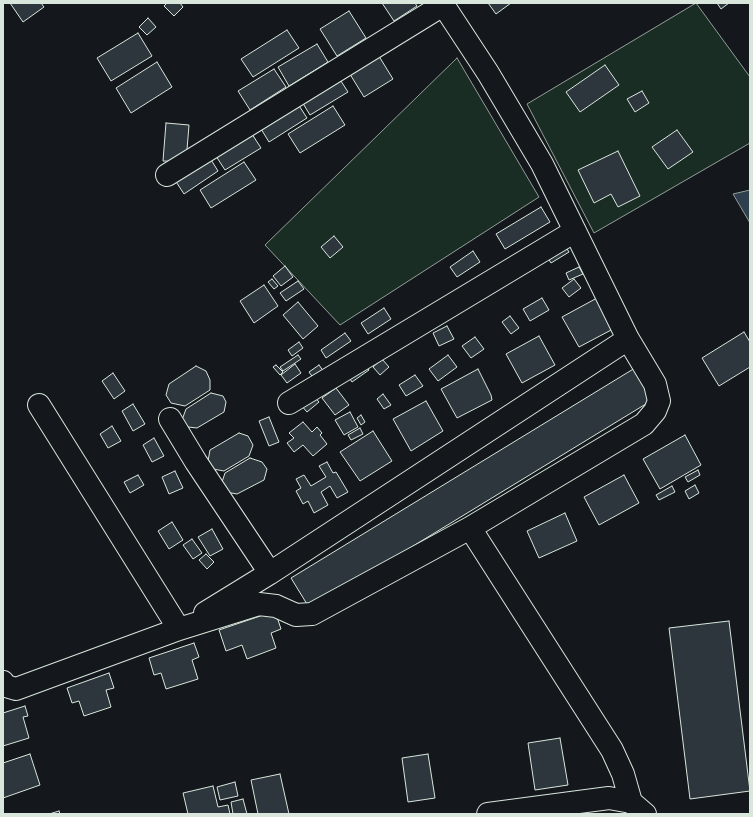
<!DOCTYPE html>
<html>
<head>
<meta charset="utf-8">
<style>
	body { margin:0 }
	#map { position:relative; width:753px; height:817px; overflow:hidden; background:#14181c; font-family:"Fira Sans Condensed",sans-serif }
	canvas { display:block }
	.frame { position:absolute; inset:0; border:4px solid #d8e6dc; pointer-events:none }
</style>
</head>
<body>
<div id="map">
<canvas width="753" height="817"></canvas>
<div class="frame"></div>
</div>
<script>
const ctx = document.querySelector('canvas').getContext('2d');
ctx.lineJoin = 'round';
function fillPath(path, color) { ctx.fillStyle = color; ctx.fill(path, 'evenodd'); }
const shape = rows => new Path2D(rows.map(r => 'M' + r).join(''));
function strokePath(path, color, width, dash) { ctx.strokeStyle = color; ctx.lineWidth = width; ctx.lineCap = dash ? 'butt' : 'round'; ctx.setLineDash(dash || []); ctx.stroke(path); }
const green = shape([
	[696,3,750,77,750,143,594,233,527,104,696,3],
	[457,58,539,197,340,325,265,245,457,58]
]);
fillPath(green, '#1a2d24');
strokePath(green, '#939e99', 1);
const water = shape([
	[750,190,750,223,733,194,750,190]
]);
fillPath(water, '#2f3f4d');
strokePath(water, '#939e99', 1);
const building = shape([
	[10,3,41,3,44,7,23,22,10,3],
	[167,3,180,3,183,7,174,16,164,6,167,3],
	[382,3,415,3,417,6,394,21,382,3],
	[488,3,511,3,496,14,488,3],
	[717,3,729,3,721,9,717,3],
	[349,11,366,38,337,56,320,29,349,11],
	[148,18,156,27,147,35,139,27,148,18],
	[287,30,299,48,253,77,241,59,287,30],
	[138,33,152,56,111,81,97,58,138,33],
	[317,44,328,62,289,86,278,67,317,44],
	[377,53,393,79,364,97,348,71,377,53],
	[157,62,172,87,131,113,116,88,157,62],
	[605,65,619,85,580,112,566,92,605,65],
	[274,69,286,87,250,110,238,91,274,69],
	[339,78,348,92,310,115,301,100,339,78],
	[642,91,649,103,635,112,627,99,642,91],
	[296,101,307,118,269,142,258,124,296,101],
	[333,106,345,125,300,153,288,134,333,106],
	[166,123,189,125,186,162,163,161,166,123],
	[677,130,693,152,668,169,652,147,677,130],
	[250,131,261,148,225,170,214,153,250,131],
	[618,151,640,196,618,207,611,194,594,203,578,170,618,151],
	[208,155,218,171,184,194,173,177,208,155],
	[244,162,256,180,211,208,200,190,244,162],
	[541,207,550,222,505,249,496,234,541,207],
	[334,236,343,247,330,258,321,247,334,236],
	[564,244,569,252,551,263,546,255,564,244],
	[473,251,480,262,457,277,450,267,473,251],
	[285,266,293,277,281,286,273,276,285,266],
	[579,267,583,274,569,280,566,273,579,267],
	[272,279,278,286,274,289,268,282,272,279],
	[574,279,581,288,569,297,562,288,574,279],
	[298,281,304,289,286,301,280,293,298,281],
	[264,285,278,306,254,323,240,301,264,285],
	[542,298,549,310,530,321,523,309,542,298],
	[597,298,613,329,579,347,562,317,597,298],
	[298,302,318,326,303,339,283,315,298,302],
	[384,308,391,319,368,334,361,323,384,308],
	[510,316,519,328,511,334,502,322,510,316],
	[447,326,454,339,439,346,433,333,447,326],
	[744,332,750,342,750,367,719,386,702,358,744,332],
	[345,333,351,341,326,358,321,350,345,333],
	[539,336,555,365,522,383,506,354,539,336],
	[475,337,484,349,471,358,462,346,475,337],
	[299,342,303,348,292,356,288,350,299,342],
	[298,355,301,359,283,371,280,367,298,355],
	[448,355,457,367,438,381,429,369,448,355],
	[382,359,389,367,380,375,373,367,382,359],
	[295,364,301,373,287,383,281,375,295,364],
	[365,364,369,370,352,382,348,376,365,364],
	[276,365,283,372,280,375,273,367,276,365],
	[319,365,324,372,314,379,309,372,319,365],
	[196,366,206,371,210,380,210,390,185,406,171,403,166,395,169,384,196,366],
	[635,368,654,399,310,609,291,578,635,368],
	[478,369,491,395,492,400,457,418,441,389,478,369],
	[113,373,125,391,114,399,102,381,113,373],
	[415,375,423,386,406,396,399,385,415,375],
	[336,388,349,405,335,415,322,398,336,388],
	[211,393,223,396,226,402,224,412,197,428,188,427,182,420,186,409,211,393],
	[312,394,319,402,307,412,300,404,312,394],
	[383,394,391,405,384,409,377,399,383,394],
	[426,401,443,431,411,451,393,419,426,401],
	[133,404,145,424,133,431,122,411,133,404],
	[350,412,358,427,344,435,335,420,350,412],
	[361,415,365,422,361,425,357,418,361,415],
	[269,417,279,442,269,446,259,421,269,417],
	[303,422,312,432,317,427,322,433,320,435,327,444,313,456,303,445,294,452,287,443,294,438,289,433,303,422],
	[112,426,121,441,108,448,100,434,112,426],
	[360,428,363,434,351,440,348,435,360,428],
	[373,431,392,461,360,481,340,452,373,431],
	[239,433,248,436,253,445,249,456,224,471,213,469,208,461,210,450,239,433],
	[685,435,701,465,660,489,643,459,685,435],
	[154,438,164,456,152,462,143,445,154,438],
	[250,458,262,462,267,469,264,480,237,494,226,492,221,485,225,473,250,458],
	[327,462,333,473,336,472,348,492,337,498,330,486,321,492,328,505,314,513,308,501,303,504,296,491,301,488,296,479,304,475,311,486,326,477,319,466,327,462],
	[698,470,700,475,688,482,685,477,698,470],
	[175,471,183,488,169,494,162,477,175,471],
	[138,475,144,485,130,493,124,482,138,475],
	[624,475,639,503,599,525,584,497,624,475],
	[695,485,699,493,689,499,685,491,695,485],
	[672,486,675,492,659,500,656,495,672,486],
	[565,513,577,541,539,558,527,531,565,513],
	[172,522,183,540,169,549,158,531,172,522],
	[212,529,223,549,210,556,198,537,212,529],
	[192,539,202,553,193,559,183,545,192,539],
	[206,554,214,562,207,569,199,560,206,554],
	[275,611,281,629,271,633,276,648,247,659,242,645,226,651,219,630,275,611],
	[729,621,750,791,690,799,669,628,729,621],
	[194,643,199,657,192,660,198,679,166,689,161,673,154,675,149,658,194,643],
	[109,673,114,688,106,690,111,707,84,716,79,701,72,703,67,688,109,673],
	[25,706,28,716,23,717,29,738,3,746,3,713,25,706],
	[560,738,568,785,535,790,528,743,560,738],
	[30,754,40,785,3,798,3,763,30,754],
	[428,754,435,798,408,802,402,758,428,754],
	[280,774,289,814,258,814,251,780,280,774],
	[235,782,238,796,220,800,217,787,235,782],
	[213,786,218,807,228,805,230,814,188,814,183,793,213,786],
	[243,799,247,814,233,814,231,802,243,799],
	[59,811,60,814,49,814,59,811]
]);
fillPath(building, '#2c363c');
strokePath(building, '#d8e6dc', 1);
const minor = shape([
	[167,175,443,5],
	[289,403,575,231],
	[39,405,179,629],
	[170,419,196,462,270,573],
	[470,528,612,750,623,774,631,802],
	[205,613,270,573,628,339],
	[3,682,6,686,16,689,179,629,259,604,276,606,296,615,312,614,470,528,644,424,655,411,659,401,655,384,628,339,542,164,488,73,442,3],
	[488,814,609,798,631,802,645,814]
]);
strokePath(minor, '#d8e6dc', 24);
strokePath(minor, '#14181c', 22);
</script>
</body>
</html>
